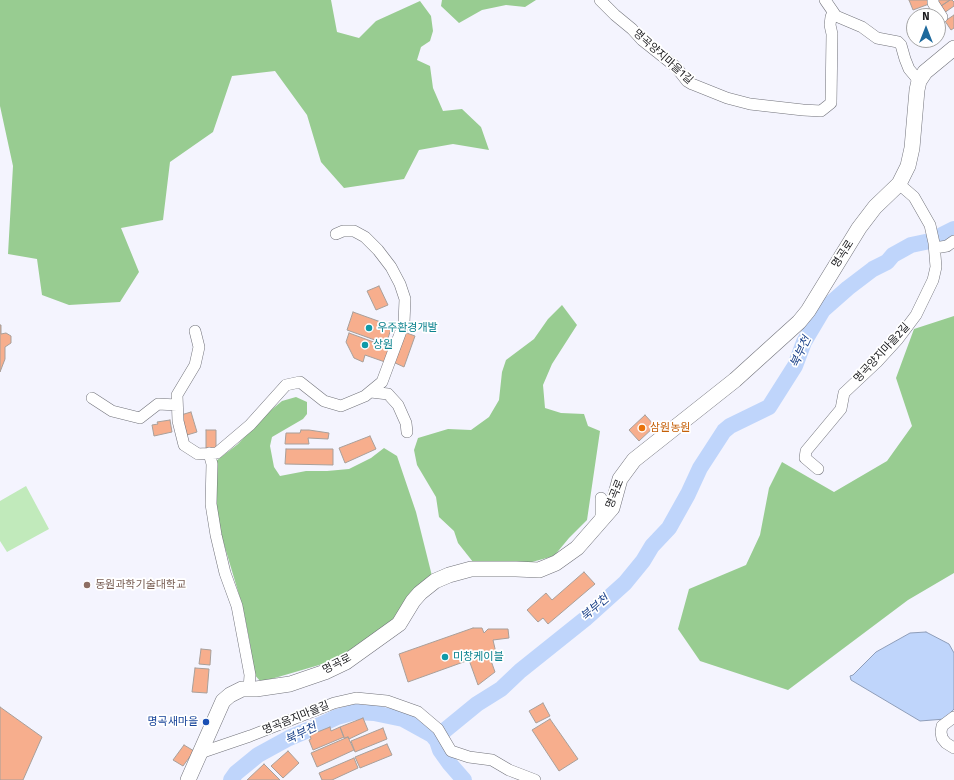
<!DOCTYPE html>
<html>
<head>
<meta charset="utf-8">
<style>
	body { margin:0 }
	#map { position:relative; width:954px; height:780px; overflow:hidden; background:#f4f4fe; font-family:"Fira Sans",sans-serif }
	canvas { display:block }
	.north { position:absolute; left:906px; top:8px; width:40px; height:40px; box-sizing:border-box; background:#fff; border:1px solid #a4a4a5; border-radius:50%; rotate:0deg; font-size:11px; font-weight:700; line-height:16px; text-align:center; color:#1b1b1e }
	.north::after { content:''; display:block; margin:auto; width:14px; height:18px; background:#1e699c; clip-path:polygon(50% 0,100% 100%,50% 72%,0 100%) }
</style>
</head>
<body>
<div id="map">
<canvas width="954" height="780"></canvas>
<div class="north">N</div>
</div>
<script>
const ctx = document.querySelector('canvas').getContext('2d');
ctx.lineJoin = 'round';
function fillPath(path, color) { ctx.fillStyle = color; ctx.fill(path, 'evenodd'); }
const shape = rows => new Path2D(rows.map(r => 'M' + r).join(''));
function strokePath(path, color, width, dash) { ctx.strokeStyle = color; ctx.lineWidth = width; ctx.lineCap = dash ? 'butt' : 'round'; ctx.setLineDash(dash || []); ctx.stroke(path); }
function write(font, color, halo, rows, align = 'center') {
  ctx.font = font + ' "Fira Sans","Noto Sans KR",sans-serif'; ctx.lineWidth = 3.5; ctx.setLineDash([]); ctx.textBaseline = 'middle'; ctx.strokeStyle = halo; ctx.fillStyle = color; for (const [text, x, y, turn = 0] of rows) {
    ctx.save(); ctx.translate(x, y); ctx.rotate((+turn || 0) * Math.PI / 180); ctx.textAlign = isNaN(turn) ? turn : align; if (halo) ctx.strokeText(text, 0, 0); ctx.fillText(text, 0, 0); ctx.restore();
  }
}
fillPath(shape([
	[26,486,49,529,7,552,0,541,0,501]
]), '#c1eabb');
fillPath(shape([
	[0,0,331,0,337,32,359,38,376,21,420,1,431,16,433,31,430,41,421,47,417,60,430,66,433,88,443,111,462,109,481,127,489,150,453,144,419,150,404,179,344,188,321,162,307,115,275,71,232,76,213,132,170,162,163,220,121,228,139,272,120,302,69,305,42,295,37,259,8,254,13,166,0,106],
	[442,0,536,0,525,7,506,5,482,10,459,23,441,6],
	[562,305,577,325,552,364,543,385,545,408,561,413,584,414,588,426,600,431,587,520,569,538,554,556,532,562,473,562,458,543,454,531,439,517,436,497,417,465,414,450,418,438,448,429,471,430,489,417,499,400,502,372,506,360,534,339,548,319],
	[954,316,954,573,908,600,788,690,700,661,678,629,689,589,746,565,760,535,769,488,782,462,834,492,887,461,912,426,896,378,914,329],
	[296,397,307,402,307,414,303,419,272,437,270,446,274,467,280,476,306,471,327,471,349,469,371,458,384,448,397,456,416,512,432,576,395,619,357,648,326,663,261,682,253,673,250,643,243,608,218,524,215,483,216,461,238,444,264,416,282,401]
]), '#98cc91');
const water = shape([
	[926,632,949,644,954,653,954,709,945,719,920,721,851,680,850,676,853,675,876,652,910,633,926,632]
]);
fillPath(water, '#bfd5fb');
strokePath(water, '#8e9db9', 1);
strokePath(shape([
	[432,735,444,731,477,704,501,689,520,671,585,619,625,583,643,561,652,546,669,528,688,494,700,468,724,431,730,426,769,407,795,366,804,342,823,310,848,288,873,269,887,262,893,255,911,245,930,241,954,229],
	[231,780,236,773,258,755,289,738,320,725,337,717,355,712,374,713,403,719,432,735,437,741,440,750,450,764,464,780]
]), '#bfd5fb', 16);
const building = shape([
	[909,0,927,0,929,4,913,10,909,0],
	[937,0,950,0,941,6,937,0],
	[950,0,952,0,954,2,954,6,944,13,941,6,950,0],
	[930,8,934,16,915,16,930,8],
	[954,15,954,28,951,30,945,21,954,15],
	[938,18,944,25,938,29,938,18],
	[379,286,388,305,376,310,367,291,379,286],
	[353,312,392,326,386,344,347,330,353,312],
	[0,325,1,325,1,334,6,333,11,336,11,343,5,347,5,359,0,372,0,325],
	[404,332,415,336,404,367,393,362,404,332],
	[349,333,390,348,385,362,365,355,363,362,354,358,346,342,349,333],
	[191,412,197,432,187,435,181,415,191,412],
	[645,415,655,426,639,441,629,430,645,415],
	[170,420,172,432,154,436,152,425,158,424,157,422,170,420],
	[206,430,216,430,216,451,206,451,206,430],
	[301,430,309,430,329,433,328,439,308,438,309,444,285,444,286,433,300,433,301,430],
	[370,436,376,449,345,463,339,448,370,436],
	[286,449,333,449,333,465,285,464,286,449],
	[584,572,595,584,548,624,543,618,538,622,527,610,546,593,552,600,584,572],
	[473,628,482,628,484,633,488,629,508,629,509,638,493,640,496,653,489,655,495,672,478,685,469,660,408,682,399,654,473,628],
	[201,649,211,650,210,665,199,664,201,649],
	[195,668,209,669,207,693,192,692,195,668],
	[543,703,550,716,536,723,529,711,543,703],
	[0,707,42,737,23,780,0,780,0,707],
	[363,718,368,730,349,739,348,737,344,738,340,727,363,718],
	[550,719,578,759,559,771,532,730,550,719],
	[330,727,331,731,340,727,344,737,313,750,309,740,311,739,310,735,330,727],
	[383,728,387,739,355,752,351,741,383,728],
	[348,737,354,750,317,767,311,753,348,737],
	[387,744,392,755,360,768,355,757,387,744],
	[184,745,194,751,183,766,173,760,184,745],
	[288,751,299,763,283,778,271,766,288,751],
	[354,758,358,768,332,780,322,780,319,773,354,758],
	[264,764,280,780,247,780,264,764]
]);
fillPath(building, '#f7ae8d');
strokePath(building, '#a89f9a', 1);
const minor = shape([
	[600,0,615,15,632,29,642,40,676,67,687,81,692,84,727,98,750,104,803,110,821,111,831,103,832,34,830,25,831,17,833,12],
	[825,0,836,16,862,27,877,38,898,42,901,45,905,59,909,69,919,81],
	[933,0,933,3,942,17],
	[935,248,947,246,954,241],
	[195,331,199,347,195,365,177,395,178,421,184,445,198,454,217,453,250,425,286,385,300,382,324,401,341,406,365,396,382,382,404,323,405,299,400,284,391,267,378,250,365,237,354,231,343,231,336,234],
	[371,392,388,394,398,405,406,423,407,432],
	[92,398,112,411,140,418,158,404,177,405],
	[209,453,212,464,211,504,216,535,225,573,237,606,250,675,249,689],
	[818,469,805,458,806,451,841,409,844,393,877,362,898,339,916,315,933,280,936,267,934,243,930,225,914,197,899,184],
	[601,521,601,498],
	[954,717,942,726,941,732,942,738,946,743,954,748],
	[200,753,250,736,334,703,356,698,387,701,418,712,438,729,451,751,469,757,492,760,509,770,535,780]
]);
const secondary = shape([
	[188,780,223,701,230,695,242,689,256,689,290,684,325,672,346,662,399,624,413,601,420,593,435,581,449,575,471,569,516,569,539,570,556,563,577,548,612,508,620,479,634,460,735,380,799,322,808,311,859,228,875,207,899,184,908,166,912,148,917,90,919,81,925,72,954,48]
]);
strokePath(minor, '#71727a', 12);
strokePath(secondary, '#71727a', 16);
strokePath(minor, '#fff', 11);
strokePath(secondary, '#fff', 15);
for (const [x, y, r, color] of [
	[369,328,4,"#0f9aa8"],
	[365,345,4,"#0f9aa8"],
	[642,428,4,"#e8710a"],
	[87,585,4,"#8d6e63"],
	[445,657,4,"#0f9aa8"],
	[206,722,4,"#1a4fb4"]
]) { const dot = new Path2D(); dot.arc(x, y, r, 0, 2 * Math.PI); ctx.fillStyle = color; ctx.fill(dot); strokePath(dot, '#fff', 1.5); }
write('11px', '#1b1b1e', '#fff', [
	["명곡양지마을1길",663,57,42],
	["명곡로",843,254,-57],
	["명곡양지마을2길",882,353,-47],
	["명곡로",615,494,-68],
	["명곡로",337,664,-27],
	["명곡음지마을길",296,718,-22]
]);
write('11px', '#0d838f', '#fff', [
	["우주환경개발",377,328],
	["상원",373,345],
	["미창케이블",453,657]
], 'left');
write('11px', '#c56008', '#fff', [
	["삼원농원",650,428]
], 'left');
write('11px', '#785e54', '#fff', [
	["동원과학기술대학교",95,585]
], 'left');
write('11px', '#164399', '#fff', [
	["명곡새마을",198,722]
], 'right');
write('italic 12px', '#1a4189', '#fff', [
	["북부천",801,352,-65],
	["북부천",595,608,-41],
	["북부천",301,734,-26]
]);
</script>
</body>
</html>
